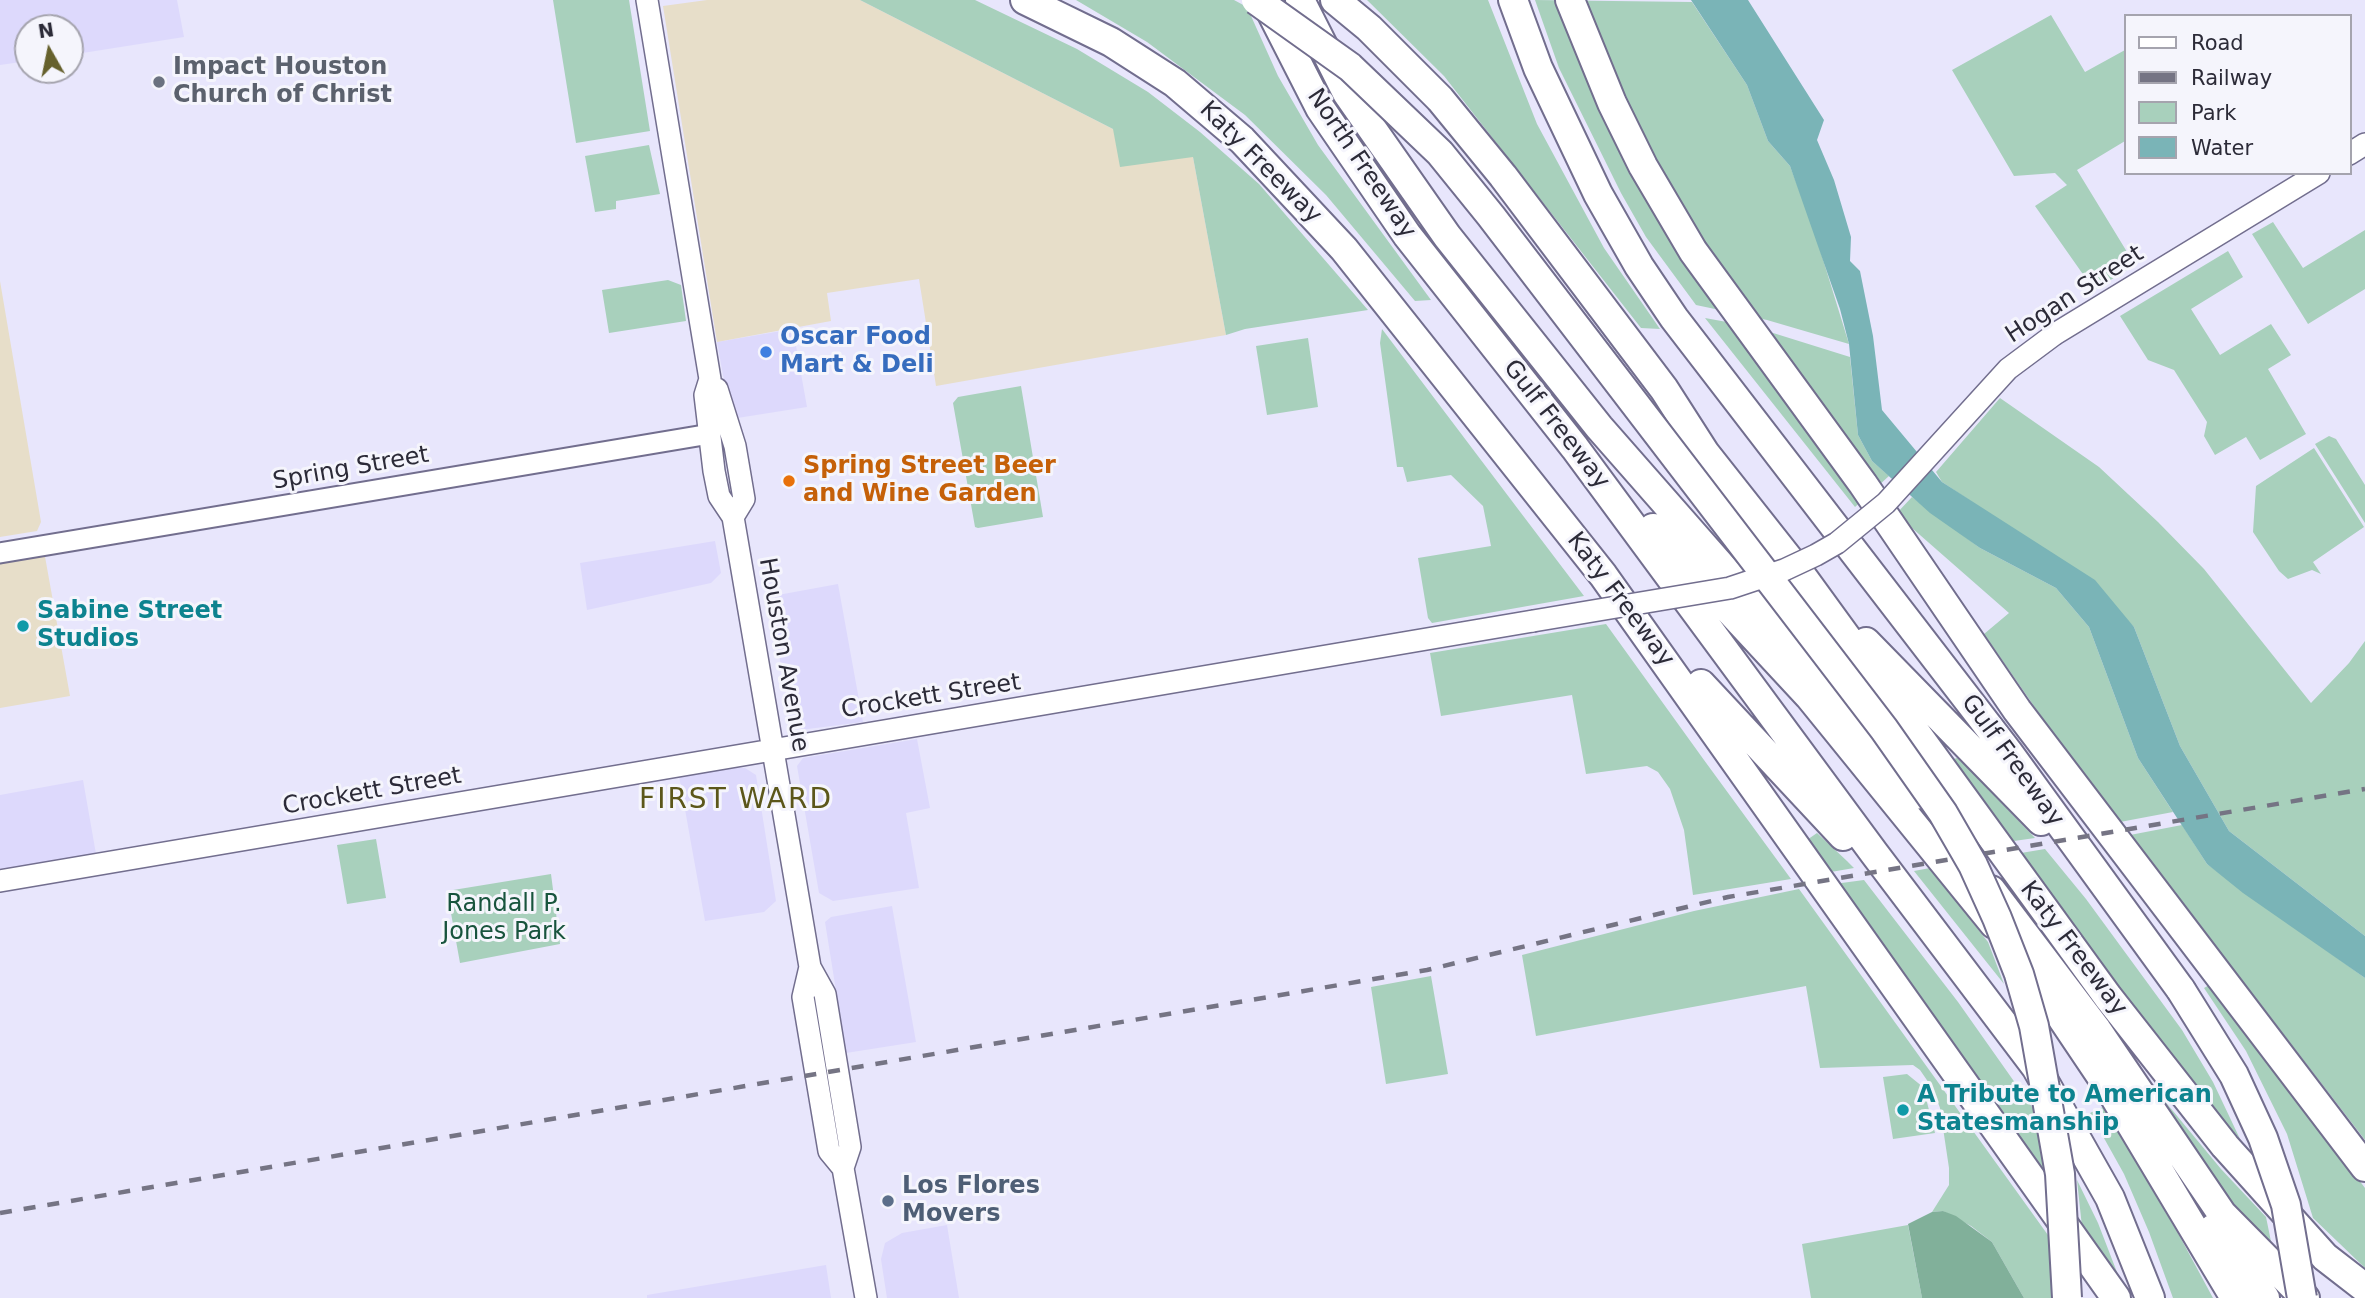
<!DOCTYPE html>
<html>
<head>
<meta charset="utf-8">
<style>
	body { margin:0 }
	#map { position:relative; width:2365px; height:1298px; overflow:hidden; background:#e8e6fc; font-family:"DejaVu Sans",sans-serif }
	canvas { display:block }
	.legend { position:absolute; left:2124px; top:14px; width:228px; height:161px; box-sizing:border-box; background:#f5f5fc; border:2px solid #a5a4ae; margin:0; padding:9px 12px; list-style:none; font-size:21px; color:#2c2b38 }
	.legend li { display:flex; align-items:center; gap:14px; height:35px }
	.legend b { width:35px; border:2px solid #a5a4ae }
	.north { position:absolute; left:14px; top:14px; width:70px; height:70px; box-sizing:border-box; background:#f5f5fc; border:2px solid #a5a4ae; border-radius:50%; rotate:351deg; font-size:19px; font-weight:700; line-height:28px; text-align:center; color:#2c2b38 }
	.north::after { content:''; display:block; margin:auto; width:24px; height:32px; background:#66612d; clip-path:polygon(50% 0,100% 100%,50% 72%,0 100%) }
</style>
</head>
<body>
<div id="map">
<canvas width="2365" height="1298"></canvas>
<ul class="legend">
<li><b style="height:9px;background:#fff"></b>Road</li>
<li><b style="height:9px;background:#757484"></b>Railway</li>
<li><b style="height:19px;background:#a8d0bc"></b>Park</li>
<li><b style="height:19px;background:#7ab4b7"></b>Water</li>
</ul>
<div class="north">N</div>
</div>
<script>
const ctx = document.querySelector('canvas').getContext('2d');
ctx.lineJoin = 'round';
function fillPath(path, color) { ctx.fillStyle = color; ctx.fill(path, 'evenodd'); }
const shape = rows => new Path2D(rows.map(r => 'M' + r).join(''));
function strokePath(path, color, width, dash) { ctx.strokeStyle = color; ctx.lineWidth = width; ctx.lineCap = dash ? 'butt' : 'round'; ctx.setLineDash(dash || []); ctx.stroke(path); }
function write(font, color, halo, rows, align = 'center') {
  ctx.font = font + ' "DejaVu Sans",sans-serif'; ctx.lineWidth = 6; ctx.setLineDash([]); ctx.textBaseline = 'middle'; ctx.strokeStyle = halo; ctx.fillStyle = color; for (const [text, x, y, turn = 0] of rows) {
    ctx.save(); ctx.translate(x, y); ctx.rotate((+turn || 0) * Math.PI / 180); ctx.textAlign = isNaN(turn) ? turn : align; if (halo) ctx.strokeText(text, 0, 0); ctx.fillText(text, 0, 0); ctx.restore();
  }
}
fillPath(shape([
	[0,0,177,0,184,37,70,55,70,28,28,28,28,61,0,65],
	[793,329,807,407,731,419,717,342],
	[715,541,721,573,711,583,587,610,580,563],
	[838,584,863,722,792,731,770,602,778,595],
	[917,739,930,808,906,813,919,888,833,901,819,893,797,766,803,758],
	[734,768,745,768,756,775,776,901,764,912,705,921,679,776],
	[83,780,96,854,0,871,0,795],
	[892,906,916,1042,846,1053,825,922,831,917],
	[947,1225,959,1298,887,1298,881,1259,885,1243,902,1233],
	[826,1265,831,1298,647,1298,647,1295]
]), '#ddd9fc');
fillPath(shape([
	[707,0,860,0,1113,129,1193,157,1226,335,936,386,919,279,827,293,831,321,717,342,663,6],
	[0,281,41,522,37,531,0,537],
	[44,551,70,696,0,708,0,559]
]), '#e7dec9');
fillPath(shape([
	[553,0,629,0,650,131,576,143],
	[860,0,975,0,1077,49,1148,92,1200,132,1259,184,1368,310,1245,329,1226,335,1193,157,1120,167,1113,129],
	[1076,0,1234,0,1247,7,1278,76,1318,145,1431,300,1415,301,1326,195,1245,115,1147,42],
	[1367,0,1488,0,1537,124,1604,248,1660,329,1641,328,1444,76],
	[1535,0,1692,2,1747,85,1768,141,1790,166,1813,227,1849,344,1767,320,1696,305,1646,237,1621,193,1559,68],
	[2051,15,2085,72,2125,50,2125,141,2077,170,2135,265,2094,290,2035,206,2067,185,2055,173,2014,176,1952,70],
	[649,145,660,194,616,201,616,209,595,212,585,156],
	[2273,222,2303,268,2365,230,2365,289,2308,324,2252,234],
	[2228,251,2243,277,2191,309,2220,355,2271,324,2291,355,2268,369,2306,434,2260,460,2246,437,2215,455,2204,436,2207,422,2174,370,2148,360,2120,316],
	[668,280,681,285,686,321,609,333,602,290],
	[1705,318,1754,327,1850,357,1858,435,1872,461,1889,476,1855,507],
	[1382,329,1521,513,1584,596,1432,623,1428,618,1418,558,1491,546,1483,506,1451,475,1407,482,1403,467,1397,467,1380,343],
	[1308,338,1318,407,1267,415,1256,346],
	[1021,386,1043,517,978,528,975,527,953,403,958,397],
	[2000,398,2099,467,2158,522,2204,569,2311,703,2349,663,2365,641,2365,936,2229,831,2180,746,2134,627,2038,546,1942,482,1936,472],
	[2329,436,2336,439,2365,485,2365,523,2315,444],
	[2314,448,2364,527,2313,562,2321,574,2312,570,2288,579,2279,571,2253,532,2256,486],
	[1912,497,1980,548,2056,588,2089,627,2138,758,2173,812,2120,822,2063,748,1984,634,2009,613,1896,514],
	[1606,624,1704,760,1791,879,1693,895,1684,830,1670,789,1658,772,1647,766,1586,774,1572,695,1441,716,1430,653],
	[1957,758,1966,766,2035,838,2007,842,1951,760],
	[2182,825,2207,864,2365,978,2365,1140,2130,835],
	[1817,833,1847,861,1854,868,1825,873,1804,842],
	[376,839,386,898,347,904,337,845],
	[2045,849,2086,899,2182,1030,2213,1082,2240,1139,2182,1073,2015,854],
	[1930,868,1988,942,2004,984,1914,871],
	[551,874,560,944,460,963,447,891],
	[1864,880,1958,1002,2042,1121,2052,1185,1834,884],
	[1799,889,2058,1249,2058,1298,2024,1298,1992,1242,1971,1226,1943,1211,1932,1212,1949,1185,1949,1168,1940,1108,1933,1089,1920,1070,1913,1065,1820,1068,1806,986,1536,1036,1522,955,1694,911],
	[1431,976,1448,1074,1386,1084,1371,987],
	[2211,984,2365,1188,2365,1268,2313,1218,2287,1134,2246,1051,2204,988],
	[2139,1070,2221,1169,2266,1217,2276,1266,2260,1250],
	[1907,1074,1923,1087,1935,1133,1893,1139,1883,1077],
	[2103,1107,2179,1235,2213,1298,2173,1298,2149,1232,2124,1174,2090,1113],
	[2077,1180,2098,1223,2120,1280,2082,1227],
	[1908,1225,1922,1298,1811,1298,1802,1244]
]), '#a8d0bc');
fillPath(shape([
	[1943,1211,1956,1216,1992,1242,2024,1298,1922,1298,1908,1224,1932,1212]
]), '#81b09a');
fillPath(shape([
	[1691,0,1748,0,1824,120,1817,140,1834,180,1851,237,1850,261,1860,271,1873,336,1882,410,1942,482,2095,580,2134,627,2180,746,2229,831,2365,936,2365,978,2243,893,2207,864,2138,758,2089,627,2056,588,1980,548,1930,513,1872,461,1858,435,1849,344,1840,309,1790,166,1768,141,1747,85]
]), '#7ab4b7');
const tertiary = shape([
	[0,553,710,434]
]);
const secondary = shape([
	[647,0,710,379,705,395,714,471,719,496,733,517,801,914,810,967,803,997,829,1151,843,1168],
	[2349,154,2365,144],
	[2055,334,2319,173],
	[717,389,735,446,744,499,733,517],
	[0,881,1533,621],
	[810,967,825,994,850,1147,843,1168,866,1298]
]);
const motorway = shape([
	[1025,0,1111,42,1175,83,1242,140,1344,249,1603,575,2116,1298],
	[1300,0,1347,93,1447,236,1599,427,1844,706,1916,795],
	[1335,0,1369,28,1440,99,1503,176,1664,389,1705,453,1799,572,2108,997,2225,1146,2325,1257,2365,1288],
	[1513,0,1538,68,1598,194,1639,266,1674,318,2008,752,2181,990],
	[1570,0,1612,103,1643,166,1693,251,1863,484,2017,710,2365,1167],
	[1266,2,1320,108,1407,235,1575,448,1874,853,2036,1067,2110,1198,2150,1298],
	[1653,528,1809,696,1994,924],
	[1866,642,2041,821],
	[1701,684,1843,836],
	[1991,890,2097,1030,2222,1214,2305,1298],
	[2037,981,2113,1094,2235,1298],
	[2214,1228,2265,1298]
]);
strokePath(tertiary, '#726e8e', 23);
strokePath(secondary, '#726e8e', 24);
strokePath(motorway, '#726e8e', 32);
strokePath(tertiary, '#fff', 19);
strokePath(secondary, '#fff', 21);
strokePath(motorway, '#fff', 28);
strokePath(shape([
	[0,1213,1427,970,1728,897,2365,789]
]), '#757484', 4.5, [12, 12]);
const secondaryBridge = shape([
	[1533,621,1730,588,1784,570,1816,555,1837,543,1886,503,2008,369,2055,334]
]);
const motorwayBridge = shape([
	[1256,0,1350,67,1440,153,1491,216,1884,729,1943,813,1973,865,1997,918,2019,974,2034,1026,2060,1174,2067,1298],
	[2181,990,2234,1075,2263,1138,2286,1205,2302,1298]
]);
strokePath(secondaryBridge, '#726e8e', 24, []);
strokePath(motorwayBridge, '#726e8e', 32, []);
strokePath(secondaryBridge, '#fff', 21);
strokePath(motorwayBridge, '#fff', 28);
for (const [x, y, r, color] of [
	[159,82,7,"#6b7280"],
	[766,352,7,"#3f7fe0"],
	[789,481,7,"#e8710a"],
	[23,626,7,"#0f9aa8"],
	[1903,1110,7,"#0f9aa8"],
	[888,1201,7,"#5c6f8a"]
]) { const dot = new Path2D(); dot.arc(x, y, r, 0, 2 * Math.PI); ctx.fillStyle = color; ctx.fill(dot); strokePath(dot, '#f5f5fc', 2.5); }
write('bold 24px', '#5b616d', '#f5f5fc', [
	["Impact Houston",173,68],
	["Church of Christ",173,96]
], 'left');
write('24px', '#2c2b38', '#f5f5fc', [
	["Katy Freeway",1260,163,45],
	["North Freeway",1361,164,56],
	["Hogan Street",2075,295,-33],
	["Gulf Freeway",1556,425,52],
	["Spring Street",351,469,-10],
	["Katy Freeway",1620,600,53],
	["Houston Avenue",783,655,80],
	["Crockett Street",931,697,-9],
	["Gulf Freeway",2012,761,54],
	["Crockett Street",372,792,-10],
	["Katy Freeway",2073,949,53]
]);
write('bold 24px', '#366cbe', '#f5f5fc', [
	["Oscar Food",780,338],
	["Mart & Deli",780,366]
], 'left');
write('bold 24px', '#c56008', '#f5f5fc', [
	["Spring Street Beer",803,467],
	["and Wine Garden",803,495]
], 'left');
write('bold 24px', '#0d838f', '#f5f5fc', [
	["Sabine Street",37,612],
	["Studios",37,640],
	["A Tribute to American",1917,1096],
	["Statesmanship",1917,1124]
], 'left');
write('24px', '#18543d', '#f5f5fc', [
	["Randall P.",504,905],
	["Jones Park",504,933]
]);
write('bold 24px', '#4e5e75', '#f5f5fc', [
	["Los Flores",902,1187],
	["Movers",902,1215]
], 'left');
ctx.letterSpacing = '2px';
write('28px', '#5c571a', '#f5f5fc', [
	["FIRST WARD",736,801]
]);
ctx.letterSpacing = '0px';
</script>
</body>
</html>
